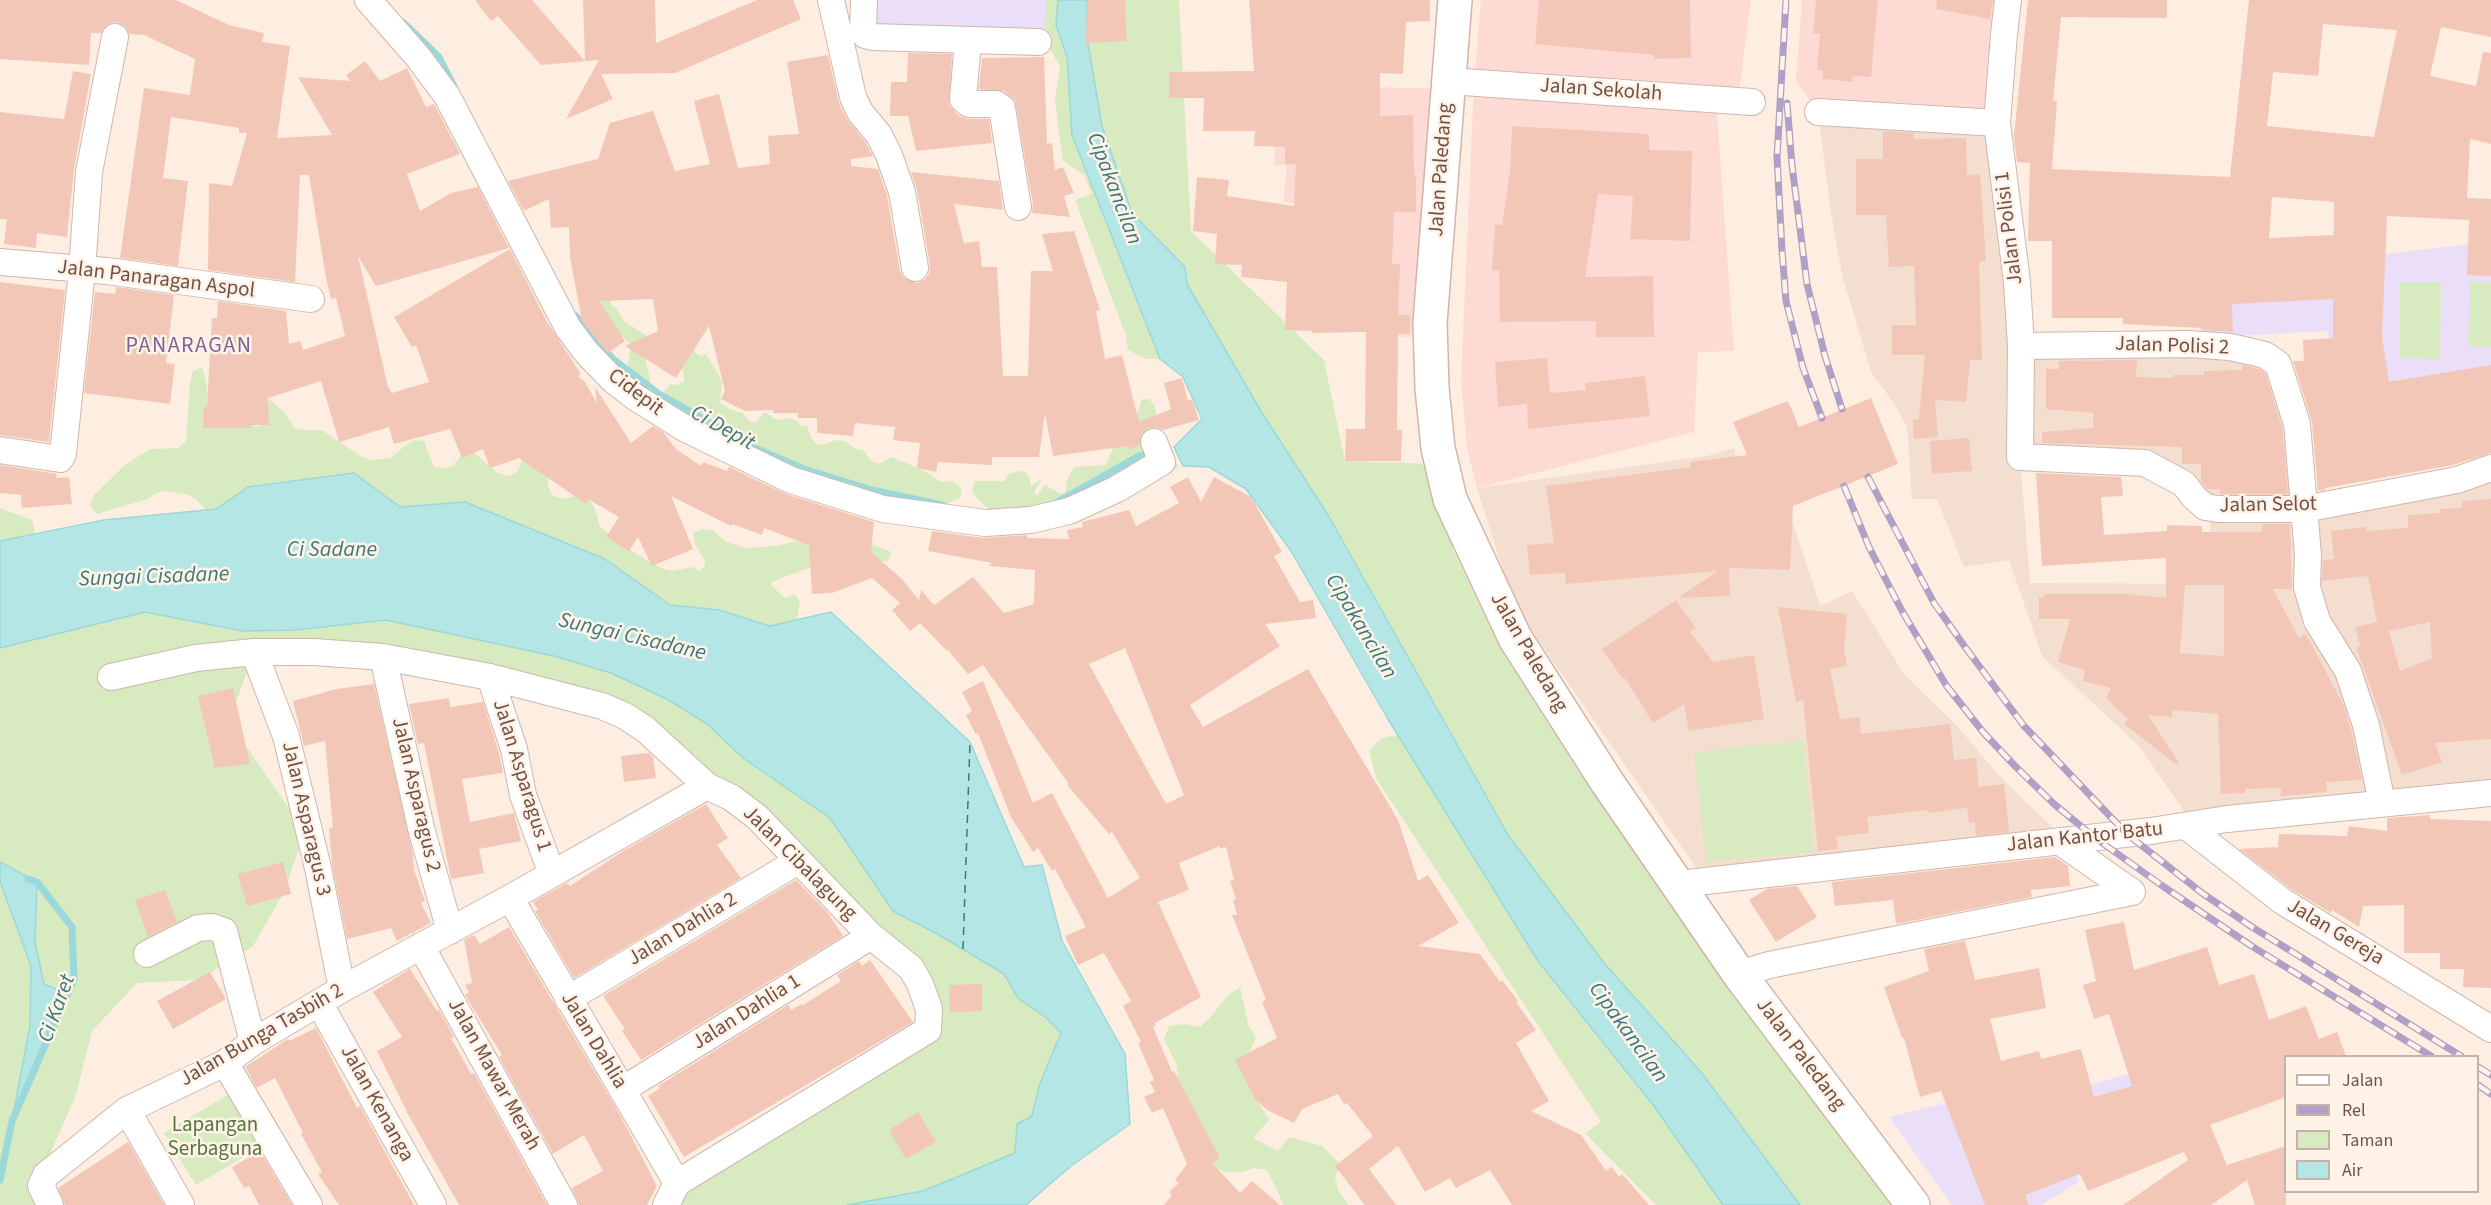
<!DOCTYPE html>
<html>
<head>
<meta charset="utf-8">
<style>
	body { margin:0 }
	#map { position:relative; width:2491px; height:1205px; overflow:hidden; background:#fdeee1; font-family:"Source Sans 3",sans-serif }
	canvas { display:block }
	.legend { position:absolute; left:2284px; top:1055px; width:195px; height:138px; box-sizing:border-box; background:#fff3e8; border:2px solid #c7b2a8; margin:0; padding:8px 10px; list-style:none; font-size:18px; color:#745147 }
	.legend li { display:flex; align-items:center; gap:12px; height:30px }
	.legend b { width:30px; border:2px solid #c7b2a8 }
</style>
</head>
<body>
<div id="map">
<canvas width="2491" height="1205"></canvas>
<ul class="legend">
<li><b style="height:8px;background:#fff"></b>Jalan</li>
<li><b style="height:8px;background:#afa0c6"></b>Rel</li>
<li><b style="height:16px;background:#d7eac0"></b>Taman</li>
<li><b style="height:16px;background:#b5e6e6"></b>Air</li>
</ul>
</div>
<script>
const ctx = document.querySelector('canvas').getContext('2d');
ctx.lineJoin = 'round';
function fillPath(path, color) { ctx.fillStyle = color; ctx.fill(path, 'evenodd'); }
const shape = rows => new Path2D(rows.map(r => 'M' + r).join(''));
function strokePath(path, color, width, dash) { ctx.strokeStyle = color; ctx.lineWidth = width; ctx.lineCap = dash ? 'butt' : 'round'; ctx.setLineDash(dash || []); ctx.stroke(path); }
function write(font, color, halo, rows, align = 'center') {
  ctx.font = font + ' "Source Sans 3",sans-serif'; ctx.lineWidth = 5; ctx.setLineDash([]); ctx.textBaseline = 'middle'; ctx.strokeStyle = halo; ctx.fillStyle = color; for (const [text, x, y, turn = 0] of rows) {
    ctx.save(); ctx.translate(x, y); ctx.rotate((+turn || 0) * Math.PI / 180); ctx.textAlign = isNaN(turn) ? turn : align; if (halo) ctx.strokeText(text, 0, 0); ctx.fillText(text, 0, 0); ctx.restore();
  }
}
fillPath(shape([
	[1818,112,1997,123,2021,346,2140,344,2278,364,2304,509,2431,499,2491,468,2491,788,2204,822,2184,811,2139,746,2042,656,2009,560,1964,567,1937,499,1912,499,1907,427,1895,405,1871,372,1842,275,1830,206],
	[2020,457,2145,463,2219,509,2210,511,2211,584,2030,583],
	[1734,448,1750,515,1791,517,1820,606,1852,591,1904,674,1956,725,2004,781,2065,839,1706,882,1532,631,1511,595,1477,488,1707,456]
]), '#f4decf');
fillPath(shape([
	[1481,0,1751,0,1738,101,1716,100,1734,351,1698,352,1694,432,1477,488,1467,449,1461,380,1474,83],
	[1802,0,2012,0,1997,123,1818,112,1796,81],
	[1272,86,1431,88,1412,337,1372,336,1331,208,1283,202,1287,165,1275,165]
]), '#fddbd4');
fillPath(shape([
	[872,0,1046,0,1044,39,871,32],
	[2491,242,2491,410,2349,438,2327,331,2200,338,2198,275],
	[2171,1062,2072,1162,2079,1182,2041,1205,1952,1205,1889,1117,1980,1095,2024,1103]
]), '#ebdef9');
fillPath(shape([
	[1046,0,1058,0,1056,25,1067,57,1072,135,1160,359,1147,359,1128,350,1126,336,1075,200,1092,194,1084,175,1063,160,1055,101,1060,66,1044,39],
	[1125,0,1179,0,1191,231,1324,360,1345,461,1435,464,1453,550,1503,653,1578,770,1895,1205,1800,1205,1701,1071,1604,963,1508,836,1328,515,1262,413,1187,284,1185,267,1132,213,1102,126,1087,43,1127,40],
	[392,11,439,57,543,258,579,322,613,359,627,369,631,344,618,333,596,300,607,294,611,304,617,309,624,321,652,339,645,358,652,388,662,395,670,384,677,385,684,381,684,375,678,354,691,349,700,356,706,354,722,381,720,402,729,409,743,413,749,421,756,423,765,412,777,420,790,418,797,421,801,427,807,425,811,438,817,444,823,445,836,440,844,441,856,449,863,450,872,461,879,464,891,457,923,470,941,482,950,481,957,484,961,489,961,497,945,505,990,511,973,494,972,488,975,481,1004,481,1010,473,1024,471,1029,476,1031,486,1042,478,1034,493,1037,495,1045,485,1061,494,1065,493,1067,480,1074,467,1106,465,1113,448,1136,416,1142,399,1149,399,1154,405,1159,426,1165,435,1166,453,1179,466,1143,489,1067,523,982,522,754,466,613,379],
	[685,406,701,415,708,414,715,424,734,433,747,443,683,408],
	[2399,282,2441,282,2440,359,2399,358],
	[2470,282,2491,283,2491,347,2468,347],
	[202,367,207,386,207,425,217,428,249,424,258,427,266,421,269,399,285,413,295,429,323,431,362,457,372,460,391,458,406,445,415,440,424,441,434,467,443,468,453,466,465,450,474,453,498,473,508,476,517,472,522,462,519,453,548,476,548,486,552,495,562,499,581,495,590,500,595,509,600,527,628,549,663,569,672,571,692,567,700,571,706,563,695,544,693,533,703,529,713,530,726,542,746,548,776,546,806,539,865,542,892,552,888,561,820,564,779,579,770,584,785,598,795,594,800,602,796,624,734,641,430,505,408,508,397,506,212,516,197,500,189,495,166,491,155,493,148,499,97,514,90,505,94,495,125,465,150,449,178,448,186,441,190,382,193,371],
	[0,508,32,520,35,532,23,541,0,548],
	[145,612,243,631,295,630,386,620,554,656,611,673,667,699,707,724,743,758,830,818,893,911,941,936,1004,974,1018,998,1045,1017,1061,1033,1039,1086,1032,1116,1017,1124,1015,1153,923,1191,847,1205,666,1205,928,1030,920,984,645,729,490,677,254,652,229,722,305,831,284,892,253,946,198,980,137,983,92,1031,76,1095,49,1156,49,1205,0,1205,0,648,88,624],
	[1397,735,1504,907,1654,1106,1723,1205,1656,1205,1585,1133,1601,1122,1376,778,1369,750,1381,738],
	[1803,741,1814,852,1706,862,1694,752],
	[1240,987,1248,1024,1256,1038,1250,1051,1248,1066,1254,1095,1269,1120,1253,1138,1278,1151,1290,1137,1322,1146,1340,1164,1335,1178,1339,1192,1349,1205,1284,1205,1267,1170,1254,1168,1242,1172,1228,1172,1213,1168,1172,1104,1178,1076,1176,1063,1164,1039,1169,1026,1184,1024,1200,1027,1210,1018,1227,996],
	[234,1091,266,1144,196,1185,164,1133]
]), '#d7eac0');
const water = shape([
	[1058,0,1087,0,1087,38,1102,126,1132,213,1185,267,1187,284,1262,413,1328,515,1508,835,1604,963,1701,1072,1800,1205,1723,1205,1654,1106,1538,961,1389,721,1291,551,1246,489,1209,467,1183,466,1174,447,1202,419,1183,377,1160,359,1072,135,1067,57,1056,25,1058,0],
	[354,473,400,507,465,502,605,559,670,605,719,610,770,626,831,612,970,742,1024,867,1042,865,1062,941,1125,1054,1130,1124,1071,1166,1026,1205,847,1205,923,1191,1015,1153,1017,1124,1032,1116,1039,1086,1061,1033,1045,1017,1018,998,1004,974,941,936,893,911,830,818,743,758,707,724,667,699,611,673,554,656,386,620,295,630,243,631,145,612,0,648,0,541,104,520,216,509,248,487,354,473],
	[0,862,37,882,35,942,44,984,58,990,74,979,12,1121,30,1026,31,966,0,881,0,862]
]);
fillPath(water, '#b5e6e6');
strokePath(water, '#9bd8d9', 1.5);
strokePath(shape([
	[404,23,439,57,454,86],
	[576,316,613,359,659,394,757,449,804,469,872,490,942,505],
	[1052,505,1139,456,1154,455],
	[0,1180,12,1121,74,979,72,927,37,882,28,879]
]), '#9bd8d9', 7);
strokePath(shape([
	[963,949,970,742]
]), '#3b797b', 1.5, [8, 6]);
fillPath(shape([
	[0,0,176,0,229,25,264,33,262,42,290,46,277,138,332,135,298,77,350,81,346,75,365,61,380,81,407,68,426,107,434,104,460,154,407,174,420,211,451,193,478,187,509,248,376,286,358,256,388,387,392,393,429,382,416,345,412,347,394,317,510,249,547,322,581,374,578,376,585,382,597,403,595,387,631,443,653,426,664,433,676,449,701,466,703,462,727,471,729,467,786,494,874,522,871,552,902,579,919,600,921,590,934,605,973,577,1004,613,1034,604,1035,570,989,566,992,563,928,551,932,531,983,538,1027,535,1027,538,1069,539,1067,530,1083,527,1082,522,1129,510,1136,526,1179,503,1170,487,1188,477,1201,502,1214,477,1251,497,1282,552,1274,556,1300,602,1313,600,1316,618,1265,624,1280,646,1190,705,1203,727,1308,669,1398,820,1418,881,1428,875,1459,923,1418,946,1480,954,1482,957,1500,982,1502,980,1518,1001,1516,1002,1536,1030,1516,1043,1549,1101,1531,1111,1581,1135,1606,1171,1612,1167,1619,1177,1622,1174,1649,1205,1512,1205,1490,1170,1456,1188,1450,1178,1425,1192,1398,1146,1369,1169,1396,1205,1365,1205,1335,1166,1373,1136,1347,1103,1344,1104,1338,1094,1302,1109,1294,1123,1267,1110,1255,1099,1235,1060,1277,1038,1262,1002,1266,1000,1232,915,1237,915,1233,900,1236,899,1230,881,1234,880,1226,847,1220,849,1220,846,1179,863,1189,890,1158,902,1201,997,1155,1023,1156,1025,1153,1027,1172,1072,1174,1071,1220,1158,1212,1163,1240,1193,1252,1181,1280,1205,1164,1205,1172,1195,1169,1192,1179,1183,1175,1180,1187,1164,1163,1108,1152,1113,1144,1097,1155,1092,1150,1082,1154,1080,1138,1043,1141,1042,1123,1006,1131,1001,1104,953,1078,965,1065,936,1086,927,1055,869,1052,871,1038,848,1033,852,1011,817,978,733,976,735,966,715,972,711,962,692,983,681,1033,803,1052,793,1108,898,1140,878,1112,832,1109,834,1067,785,1069,784,983,665,968,674,948,650,947,651,920,623,910,631,892,610,900,603,872,578,832,593,812,594,809,545,764,528,762,535,732,524,731,526,671,496,693,549,652,566,638,537,629,551,606,537,619,517,588,499,586,504,519,458,490,468,483,449,462,458,450,429,394,444,389,427,339,442,321,381,268,398,269,425,250,425,250,428,203,428,204,407,207,407,212,318,217,318,218,301,286,311,289,344,300,341,303,350,345,336,336,298,331,299,326,278,309,175,300,175,295,282,208,270,209,183,232,186,247,133,239,133,239,128,171,117,163,178,188,181,178,266,120,258,144,88,190,95,195,59,144,35,129,34,125,26,117,22,110,23,101,33,91,33,89,65,0,59],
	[1125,648,1184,795,1166,804,1089,664],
	[475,0,532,0,585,61,583,0,655,0,656,43,757,0,793,0,801,19,675,73,601,74,613,99,566,119,599,60,541,65,498,16,491,21],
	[1087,0,1125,0,1127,41,1086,43],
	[1249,0,1430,0,1430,21,1406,22,1403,74,1380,73,1380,116,1413,115,1414,175,1416,175,1416,212,1394,212,1392,264,1400,264,1398,315,1410,315,1410,334,1398,334,1397,430,1402,430,1401,461,1345,461,1346,429,1365,429,1366,332,1312,333,1312,331,1285,330,1287,282,1241,277,1242,265,1215,264,1217,234,1193,231,1197,177,1229,180,1227,196,1294,206,1296,164,1285,164,1285,147,1254,146,1255,131,1203,131,1204,98,1169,98,1169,72,1254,71],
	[1539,0,1690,0,1691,58,1654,59,1654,55,1535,44],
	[1816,0,1878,0,1871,77,1853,76,1852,82,1823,79,1823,71,1817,70,1820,34,1813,33],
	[1937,0,1993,0,1990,19,1936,9],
	[2028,0,2167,0,2167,18,2061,17,2053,101,2057,101,2052,169,2230,177,2249,0,2491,0,2491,37,2441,27,2430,76,2476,86,2483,52,2491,53,2491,144,2470,139,2467,198,2491,199,2491,276,2467,275,2469,220,2387,216,2382,337,2389,382,2491,365,2491,453,2453,465,2325,488,2325,490,2318,491,2312,422,2293,361,2304,361,2303,340,2333,338,2333,299,2232,304,2233,332,2203,330,2202,328,2123,324,2123,318,2052,318,2052,241,2028,241,2030,163,2017,162,2014,136],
	[2323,24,2397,30,2374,137,2267,126,2273,72,2318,76],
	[2272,197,2334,202,2334,235,2269,238],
	[908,53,952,54,949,105,959,116,968,119,989,119,992,143,916,151,908,116,890,116,891,82,907,82],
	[828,55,839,103,847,119,866,143,873,156,851,159,851,166,878,169,887,196,900,271,904,278,917,283,924,280,929,274,930,266,917,189,911,172,999,181,1003,210,954,204,964,243,979,241,982,267,997,267,1003,376,1028,376,1031,271,1053,271,1042,234,1074,231,1100,310,1096,311,1105,359,1122,355,1139,422,1171,409,1164,383,1182,378,1188,401,1192,399,1199,420,1163,430,1156,427,1148,428,1142,433,1140,445,1129,449,1128,446,1053,456,1045,414,1039,457,992,457,992,465,938,462,936,472,917,468,920,443,893,440,895,427,855,423,853,436,817,433,817,418,798,418,798,413,773,413,773,410,745,411,721,399,725,391,709,326,676,378,625,346,658,331,653,299,599,301,625,341,608,353,582,321,570,257,569,227,551,228,549,199,524,211,508,181,598,159,610,123,653,111,675,171,710,164,694,101,719,94,738,168,770,164,768,136,799,134,787,62],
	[1044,57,1047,144,1052,143,1055,170,1063,167,1074,193,1064,196,1070,217,1032,213,1033,205,1015,100,1004,91,979,89,982,58],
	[73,71,91,74,74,169,67,237,37,233,36,248,4,244,7,219,0,219,0,112,64,119],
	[1512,126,1649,134,1649,150,1692,151,1690,241,1630,239,1633,196,1598,194,1585,277,1653,276,1654,337,1596,337,1596,321,1500,322,1499,270,1492,270,1495,224,1502,225,1510,171],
	[1883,131,1914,133,1914,139,1966,138,1967,175,1980,174,1986,261,1979,262,1982,360,1970,360,1966,402,1935,400,1938,437,1914,439,1913,420,1919,419,1925,355,1892,355,1892,325,1916,325,1914,266,1889,267,1886,215,1856,215,1856,159,1883,159],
	[0,282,65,290,49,442,0,435],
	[116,287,174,295,166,363,175,364,170,404,84,393,95,292,115,294],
	[1547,358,1550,393,1586,390,1585,383,1645,376,1650,416,1528,429,1527,404,1498,407,1495,362],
	[2134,360,2137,360,2136,377,2173,378,2173,375,2204,375,2204,371,2242,370,2243,365,2259,369,2265,373,2282,427,2288,494,2220,494,2220,489,2208,489,2201,482,2201,464,2182,464,2182,447,2042,443,2042,432,2093,428,2093,413,2046,409,2046,369,2059,369,2059,361],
	[1871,398,1898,464,1793,506,1790,570,1729,568,1730,596,1678,598,1718,571,1566,584,1565,573,1530,575,1527,545,1554,543,1546,486,1691,467,1690,462,1747,455,1733,422,1788,401,1799,427],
	[1969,438,1972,471,1932,474,1930,441],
	[0,465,57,474,56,478,69,477,72,504,22,508,21,495,0,493],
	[2036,473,2121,477,2123,496,2101,497,2104,535,2167,531,2167,525,2202,526,2202,532,2262,532,2262,524,2290,524,2292,589,2273,589,2299,638,2306,634,2343,704,2351,729,2362,780,2326,782,2327,792,2281,796,2281,788,2245,789,2245,793,2221,794,2218,714,2172,710,2172,717,2148,715,2179,763,2177,765,2124,724,2128,719,2106,698,2111,688,2083,681,2085,670,2058,662,2070,619,2039,619,2039,597,2045,597,2044,594,2127,594,2166,598,2166,558,2042,566],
	[2185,585,2224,585,2224,656,2180,653],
	[2491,499,2491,739,2435,743,2442,762,2402,775,2356,647,2360,646,2355,627,2377,622,2368,576,2322,581,2323,560,2334,559,2331,531,2366,527,2367,531,2408,528,2408,515,2440,513,2439,509,2462,508,2462,501],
	[2430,622,2432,658,2400,671,2389,631],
	[1676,600,1696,628,1690,632,1713,662,1754,655,1764,719,1689,731,1684,704,1653,723,1625,678,1623,679,1602,649],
	[1778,607,1847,614,1844,649,1847,666,1830,669,1840,719,1859,717,1861,734,1950,724,1954,760,1976,758,1979,787,2004,784,2009,832,1976,836,1975,822,1969,823,1967,808,1929,813,1928,810,1867,817,1869,833,1836,837,1838,849,1818,851,1803,700,1796,702],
	[374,684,413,854,414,870,425,901,421,903,431,923,397,941,391,928,347,939,332,864,329,828,333,828,325,741,304,746,293,701,337,689],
	[233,688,250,764,215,768,198,696],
	[449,698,450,707,483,702,499,753,503,773,462,779,470,822,514,813,521,841,479,849,484,873,451,879,424,743,418,744,409,704],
	[649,753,653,757,656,778,624,782,621,756],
	[706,804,728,838,717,845,741,878,574,978,535,911,538,910,533,902,567,883,570,886,625,850],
	[2430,815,2430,819,2491,821,2491,988,2463,987,2464,969,2440,969,2440,953,2404,953,2404,905,2363,906,2359,927,2332,910,2331,913,2291,889,2239,849,2278,847,2279,834,2347,836,2349,826,2387,831,2387,818],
	[2055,857,2068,866,2070,886,2031,890,2032,897,1896,924,1893,900,1835,906,1832,882],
	[283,862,291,894,247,906,238,874],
	[796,880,828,913,843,936,641,1060,622,1031,625,1029,603,996],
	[1797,886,1817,917,1776,942,1749,900,1767,889],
	[165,890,177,922,148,937,135,900],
	[2124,922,2134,970,2207,947,2219,985,2254,974,2269,1020,2306,1006,2319,1039,2337,1032,2346,1056,2286,1056,2286,1097,2210,1125,2227,1165,2286,1146,2286,1205,2255,1205,2247,1180,2211,1205,2123,1205,2188,1160,2184,1152,2088,1191,2080,1174,2025,1195,2029,1205,1985,1205,1941,1091,1920,1097,1904,1038,1902,1038,1884,987,1929,971,1924,949,1965,941,1975,980,2039,968,2046,1008,1990,1019,2001,1061,2039,1051,2041,1059,2081,1049,2094,1097,2132,1086,2109,1014,2094,1019,2083,985,2096,981,2085,930],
	[509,927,620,1115,657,1186,647,1205,579,1205,572,1188,603,1171,584,1135,553,1154,499,1057,502,1055,465,995,469,992,465,985,472,983,464,940,474,935,480,944],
	[870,960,913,1022,684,1157,648,1096,660,1088,658,1086,788,1005,791,1010,802,1004,803,1005,841,981,837,975,859,961,862,966],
	[410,969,437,1011,439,1010,454,1037,451,1038,471,1074,474,1073,547,1205,459,1205,408,1114,377,1051,402,1037,373,992],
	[210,972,226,999,173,1029,157,1001],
	[982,984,982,1011,950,1012,949,985],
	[316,1028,357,1108,360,1106,414,1205,339,1205,318,1174,322,1172,301,1134,303,1133,275,1078,257,1088,245,1067,288,1039,289,1041],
	[918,1112,936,1142,906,1159,889,1130],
	[128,1142,164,1205,65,1205,58,1188],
	[260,1151,292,1205,259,1205,249,1186,244,1188,232,1167]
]), '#f3c7b8');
const street = shape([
	[368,0,418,57,447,96,568,328,587,353,613,380,635,397,684,428,791,480,883,509,985,523,1031,520,1069,511,1117,489,1162,462,1154,442],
	[831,0,853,97,860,112,879,135,889,155,902,192,915,268],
	[864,0,863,30,865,35,872,37,1038,42],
	[2008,0,2004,34,1997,123,2017,282,2021,346,2020,457,2145,463,2184,484,2194,497,2205,507,2219,509,2304,509,2457,480,2491,468],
	[968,41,963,99,969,104,996,104,1002,108,1018,207],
	[1449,81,1752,102],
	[1818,112,1997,123],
	[0,262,107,271,311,299],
	[2021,346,2189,344,2230,347,2253,352,2265,355,2278,364,2297,424,2308,555,2307,587,2317,621,2348,671,2366,725,2382,803],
	[0,450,60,459,63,454,82,270,89,172,115,37],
	[254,652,286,736,318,868,342,989],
	[383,657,421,828,450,931],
	[111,677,196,658,254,652,314,652,383,657,490,677,602,706,625,716,645,729,707,786,732,798,757,817,871,936,911,968,920,984,929,1009,928,1030,677,1183,666,1205],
	[490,677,514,749,523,795,552,874],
	[2186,826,2282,901,2491,1029],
	[2059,841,2132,892],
	[1679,884,2151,831,2227,819,2491,793],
	[510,898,677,1183],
	[421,946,564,1205],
	[147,954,198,928,212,927,224,931,253,1042],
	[1739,974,1769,965,2132,892],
	[568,999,798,861],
	[319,1003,433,1205],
	[225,1063,309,1205],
	[622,1090,871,936],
	[127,1110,181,1205],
	[50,1205,41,1186,46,1175,127,1110,225,1063,253,1042,342,989,510,898,707,786]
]);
const secondary = shape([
	[1455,0,1430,323,1432,388,1438,448,1450,499,1515,638,1607,782,1739,974,1913,1205]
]);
strokePath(street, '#d0b6ab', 28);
strokePath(secondary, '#d3b5a8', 36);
strokePath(street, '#fff', 26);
strokePath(secondary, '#fff', 33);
const rail = shape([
	[1786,0,1777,157,1782,250,1786,301,1803,368,1822,418],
	[1787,103,1792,165,1807,284,1825,356,1842,409],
	[1868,477,1934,603,1965,647,2024,726,2127,834,2202,893,2252,927,2461,1056],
	[1844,486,1869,547,1902,611,1946,685,1983,732,2014,765,2054,804,2094,837,2164,887,2253,947,2431,1056],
	[2478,1067,2491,1075],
	[2478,1085,2491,1094]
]);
strokePath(rail, '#afa0c6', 7);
strokePath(rail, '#fff3e8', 4.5, [14]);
write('21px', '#745147', '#fff3e8', [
	["Jalan Sekolah",1601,91,4],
	["Jalan Paledang",1442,170,-86],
	["Jalan Polisi 1",2010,228,-97],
	["Jalan Panaragan Aspol",156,280,7],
	["Jalan Polisi 2",2172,347,2],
	["Cidepit",635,393,37],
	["Jalan Selot",2268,506,-1],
	["Jalan Paledang",1528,653,60],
	["Jalan Asparagus 1",521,776,73],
	["Jalan Asparagus 2",415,795,77],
	["Jalan Asparagus 3",305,819,77],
	["Jalan Kantor Batu",2085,838,-6],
	["Jalan Cibalagung",799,864,45],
	["Jalan Dahlia 2",683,930,-31],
	["Jalan Gereja",2335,933,31],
	["Jalan Dahlia 1",747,1013,-32],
	["Jalan Bunga Tasbih 2",262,1036,-30],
	["Jalan Dahlia",593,1041,59],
	["Jalan Paledang",1800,1055,53],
	["Jalan Mawar Merah",493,1075,61],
	["Jalan Kenanga",376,1104,61]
]);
write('21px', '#56753c', '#fff3e8', [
	["Lapangan",215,1126],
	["Serbaguna",215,1150]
]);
write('italic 22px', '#3b797b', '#fff3e8', [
	["Cipakancilan",1113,189,69],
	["Ci Depit",722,429,29],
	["Ci Sadane",332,551],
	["Sungai Cisadane",154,578,-2],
	["Cipakancilan",1360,627,59],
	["Sungai Cisadane",632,638,13],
	["Ci Karet",58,1009,-70],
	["Cipakancilan",1627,1033,54]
]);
ctx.letterSpacing = '1.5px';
write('22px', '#7e6398', '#fff3e8', [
	["PANARAGAN",189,347]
]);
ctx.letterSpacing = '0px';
</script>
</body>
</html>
